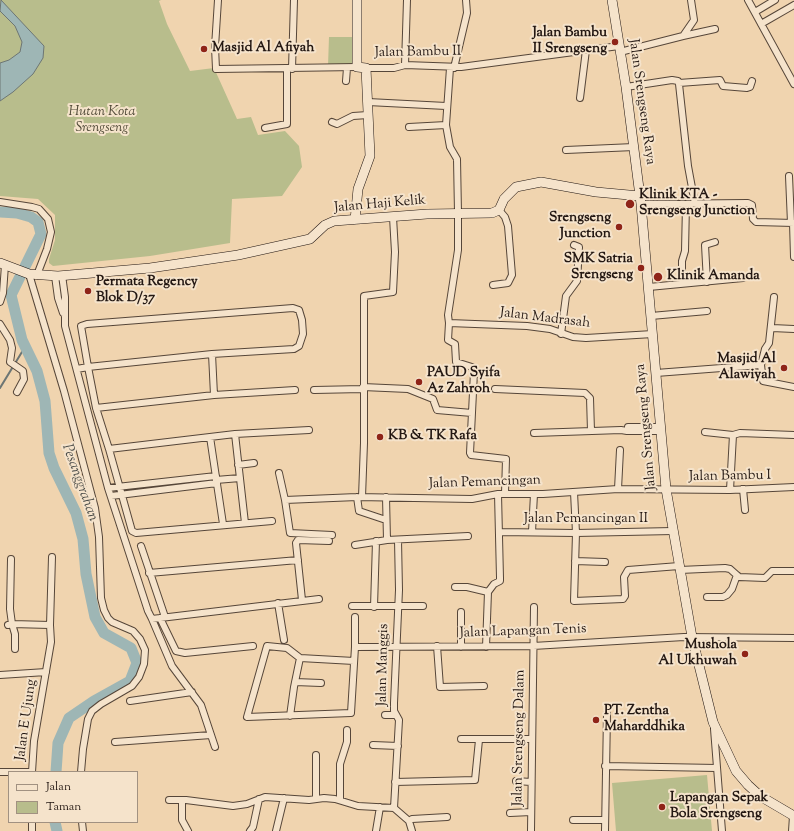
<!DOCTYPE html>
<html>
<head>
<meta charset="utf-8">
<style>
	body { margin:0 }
	#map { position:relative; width:794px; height:831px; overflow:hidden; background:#f0d4af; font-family:"Sorts Mill Goudy",serif }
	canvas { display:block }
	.legend { position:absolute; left:8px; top:771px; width:130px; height:52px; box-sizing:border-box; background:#f5e3cb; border:1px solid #a19181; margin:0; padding:5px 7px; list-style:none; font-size:12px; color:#231712 }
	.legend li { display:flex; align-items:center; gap:8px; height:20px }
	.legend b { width:20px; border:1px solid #a19181 }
</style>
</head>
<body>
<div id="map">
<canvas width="794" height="831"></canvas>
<ul class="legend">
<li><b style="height:5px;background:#f5e3cb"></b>Jalan</li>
<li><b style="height:11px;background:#b8bd8c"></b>Taman</li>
</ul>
</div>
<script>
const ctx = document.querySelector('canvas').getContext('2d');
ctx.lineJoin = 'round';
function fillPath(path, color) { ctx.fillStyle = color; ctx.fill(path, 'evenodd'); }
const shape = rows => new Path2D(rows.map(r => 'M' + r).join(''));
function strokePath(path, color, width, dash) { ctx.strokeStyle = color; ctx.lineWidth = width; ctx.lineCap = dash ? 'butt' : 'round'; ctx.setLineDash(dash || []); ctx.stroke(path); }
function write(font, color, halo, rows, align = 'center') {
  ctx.font = font + ' "Sorts Mill Goudy",serif'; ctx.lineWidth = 4; ctx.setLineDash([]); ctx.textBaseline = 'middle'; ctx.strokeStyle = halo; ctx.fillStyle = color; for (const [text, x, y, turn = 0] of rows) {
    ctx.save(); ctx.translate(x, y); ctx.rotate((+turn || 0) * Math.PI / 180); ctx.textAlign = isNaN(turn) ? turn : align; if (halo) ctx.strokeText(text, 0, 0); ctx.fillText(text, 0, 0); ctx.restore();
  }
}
fillPath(shape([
	[0,0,161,0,159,1,167,24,190,71,214,68,237,119,251,117,258,135,285,131,299,146,302,167,282,196,232,199,230,243,150,256,53,266,49,263,49,259,55,240,55,215,38,199,0,196],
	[329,37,354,37,354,66,328,66],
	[707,775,712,831,616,831,612,783]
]), '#b8bd8c');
const water = shape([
	[1,0,44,46,43,58,33,74,13,92,0,101,0,63,9,60,20,52,22,42,15,26,0,11,1,0]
]);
fillPath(water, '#9eb6b5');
strokePath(water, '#6d7674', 1);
strokePath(shape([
	[0,388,25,347]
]), '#6d7674', 2);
strokePath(shape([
	[0,212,17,213,31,217,38,222,41,234,11,295,22,340,37,371,45,401,49,453,54,468,76,513,83,539,86,574,95,617,104,633,131,648,137,663,130,681,94,701,69,718,58,743,56,772],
	[55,822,57,831]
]), '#9eb6b5', 11);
const street = shape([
	[218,0,215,47,216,69,357,67],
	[748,0,794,84],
	[755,12,775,0],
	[761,24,794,5],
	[683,36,715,29],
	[620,52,683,36,694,20,691,0],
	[405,65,407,0],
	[366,68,394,68,405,65,461,67,619,46],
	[450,68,446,125,450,147,457,159,458,213,458,250,448,315,449,323,527,326,550,329,573,337,586,338,653,334],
	[454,68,467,13,466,0],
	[292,69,294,0],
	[346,81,347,68],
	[679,83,720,80,723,86,747,88,750,87,752,81],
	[626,87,672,80,678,81,679,84,688,166,695,204],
	[580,98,586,50],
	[368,102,446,106],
	[332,122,337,124,353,116,368,115],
	[409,127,446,125],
	[265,128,287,124,287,69],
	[566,150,634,147],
	[789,176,791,223],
	[0,202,32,207,39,209,48,219,51,232,47,249,37,275],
	[641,204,748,203,752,205,753,219,756,222,794,223],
	[793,223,794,257],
	[682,269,682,261,685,251,686,204],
	[29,274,64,391,95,508,99,537,101,598,104,610,108,618,112,622,133,631,140,639,145,650,144,664,139,677,132,686,101,704,92,711,88,719,83,749,81,772],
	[62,275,65,297,65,326,108,488,148,611,152,619,319,599],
	[55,276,58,298,63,313],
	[707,282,705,245,715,242],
	[493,285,508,283,512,275,508,226,505,217,499,210],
	[649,287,743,278],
	[0,302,3,293,5,265],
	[651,316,707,311],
	[449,323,448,340,455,344,456,362,472,367,474,372,470,453,471,455,506,459,505,493],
	[0,324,10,340,12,348,10,362,23,371,24,379,17,392],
	[772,328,794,329],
	[561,334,566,296,577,281,579,247,574,245],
	[212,354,214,395],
	[761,365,763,381,794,387],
	[77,369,88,367,212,354,294,349,299,346,303,334,302,320,299,310,293,308,87,324,81,326,88,367,96,408,109,449,132,531,136,533,272,521],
	[656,373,761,365,765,349,769,343,774,297],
	[363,387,408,389,433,399,437,410,472,413],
	[495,389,585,393,590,398,591,431],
	[314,390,363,389],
	[96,408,214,395,295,390],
	[628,427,661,427],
	[705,432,733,435],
	[534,433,621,430,627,431,661,431],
	[235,434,245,523],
	[210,437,223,524],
	[109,449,235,434,309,430],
	[238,465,254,463],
	[279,473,285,500,357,497,472,499,498,494,543,494,618,489,730,490,794,487],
	[216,480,240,478],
	[108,488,216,476],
	[618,489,620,450],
	[743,489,745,510],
	[730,490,733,435,740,433,794,435],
	[574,492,576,533,574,601,623,599,625,596,624,577,628,570,679,566],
	[111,496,217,483],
	[357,497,359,511,386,520],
	[362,497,364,443,364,296,393,292,395,252,393,217],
	[386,497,387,540],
	[285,500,290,533,332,535],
	[499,532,576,533,673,531],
	[532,532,534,494],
	[398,540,399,590,394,703,394,711,399,720,394,808,409,821,412,831],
	[355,545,387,540,468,536],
	[141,546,165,617],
	[11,559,10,609,12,624,50,625],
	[575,561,605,562],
	[680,570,725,568,730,569,739,577,765,578,772,571,794,571],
	[149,573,298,560],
	[455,587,467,587,488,592],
	[707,597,723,597,727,595,732,589,737,575],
	[302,600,296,543,298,540,329,541],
	[278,603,284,640],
	[352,606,423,606],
	[374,607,376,541],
	[461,612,461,647],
	[160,618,176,651,185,653,253,646],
	[152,619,172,666,201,705,215,747],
	[8,625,12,624,15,634,15,649],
	[437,646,440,687,484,686],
	[355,647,533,646,684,637,794,638],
	[486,647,488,592,494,584,500,581,500,578,498,494],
	[354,661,300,658,287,648,267,646,247,717,351,713,355,647,355,617],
	[0,675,46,672],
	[295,682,321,683],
	[130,701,192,692],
	[385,715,396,715],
	[290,716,294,687,300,658],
	[714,729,722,831],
	[461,739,532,739],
	[115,742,211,735],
	[373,745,398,746],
	[316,755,316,799],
	[605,766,717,768],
	[0,772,32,772],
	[32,772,34,741,51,642,50,625,52,557],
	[516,781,531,782],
	[395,782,475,780,479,740],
	[169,800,186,800,233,806,247,804,265,797,309,800,324,798,335,799,358,806,394,808],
	[182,800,182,820,188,831],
	[340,800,340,764,347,742,347,730],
	[510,813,531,812],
	[573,820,605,820],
	[409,821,412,819,447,817],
	[32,822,32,831],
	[82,822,83,831],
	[250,831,253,827,259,799],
	[276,831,284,798],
	[376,831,380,807],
	[531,831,534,607],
	[605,831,607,714],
	[792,831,793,816]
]);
const secondary = shape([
	[612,0,626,87,641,204,666,489,692,637,713,722,736,771,748,785,760,796,794,816],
	[355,220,358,189,370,156,366,68,357,67,357,0],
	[0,263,29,274,58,276,150,268,238,255,310,239,325,225,334,221,427,214,492,213,499,210,504,199,516,187,541,182,596,192,640,196]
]);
strokePath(street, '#564639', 8);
strokePath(secondary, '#231712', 10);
strokePath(street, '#f5e3cb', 6);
strokePath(secondary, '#f5e3cb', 9);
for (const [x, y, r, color] of [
	[615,42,4,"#8f2418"],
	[204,49,4,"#8f2418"],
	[630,204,5,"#8f2418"],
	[619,227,4,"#8f2418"],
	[641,268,4,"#8f2418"],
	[658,277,5,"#8f2418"],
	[88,291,4,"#8f2418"],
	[784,368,4,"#8f2418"],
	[419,382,4,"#8f2418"],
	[380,437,4,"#8f2418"],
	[745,654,4,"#8f2418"],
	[596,720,4,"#8f2418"],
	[662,807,4,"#8f2418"]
]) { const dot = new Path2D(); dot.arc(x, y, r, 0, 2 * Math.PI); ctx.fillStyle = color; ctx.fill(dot); strokePath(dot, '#f5e3cb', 1.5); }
write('bold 14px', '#231712', '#f5e3cb', [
	["Jalan Bambu",607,34,"right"],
	["II Srengseng",607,50,"right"],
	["Masjid Al Afiyah",212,49],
	["Klinik KTA -",639,196],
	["Srengseng Junction",639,212],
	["Srengseng",611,219,"right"],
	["Junction",611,235,"right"],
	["SMK Satria",633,260,"right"],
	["Srengseng",633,276,"right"],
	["Klinik Amanda",667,277],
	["Permata Regency",96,283],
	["Blok D/37",96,299],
	["Masjid Al",776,360,"right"],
	["Alawiyah",776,376,"right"],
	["PAUD Syifa",427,374],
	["Az Zahroh",427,390],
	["KB & TK Rafa",388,437],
	["Mushola",737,646,"right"],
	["Al Ukhuwah",737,662,"right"],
	["PT. Zentha",604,712],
	["Maharddhika",604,728],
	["Lapangan Sepak",670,799],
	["Bola Srengseng",670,815]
], 'left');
write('14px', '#231712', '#f5e3cb', [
	["Jalan Bambu II",418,53,-1],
	["Jalan Srengseng Raya",641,102,82],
	["Jalan Haji Kelik",380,205,-5],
	["Jalan Madrasah",545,319,7],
	["Jalan Srengseng Raya",647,427,-95],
	["Jalan Bambu I",730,477,-1],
	["Jalan Pemancingan",485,483,-2],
	["Jalan Pemancingan II",586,520],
	["Jalan Lapangan Tenis",523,632,-2],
	["Jalan Manggis",384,665,-89],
	["Jalan E Ujung",27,720,-82],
	["Jalan Srengseng Dalam",520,738,-89]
]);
write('italic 14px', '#504937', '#f5e3cb', [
	["Hutan Kota",102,113],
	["Srengseng",102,129]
]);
write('italic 15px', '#4e4f4b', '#f5e3cb', [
	["Pesanggrahan",79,483,70]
]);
</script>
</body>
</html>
